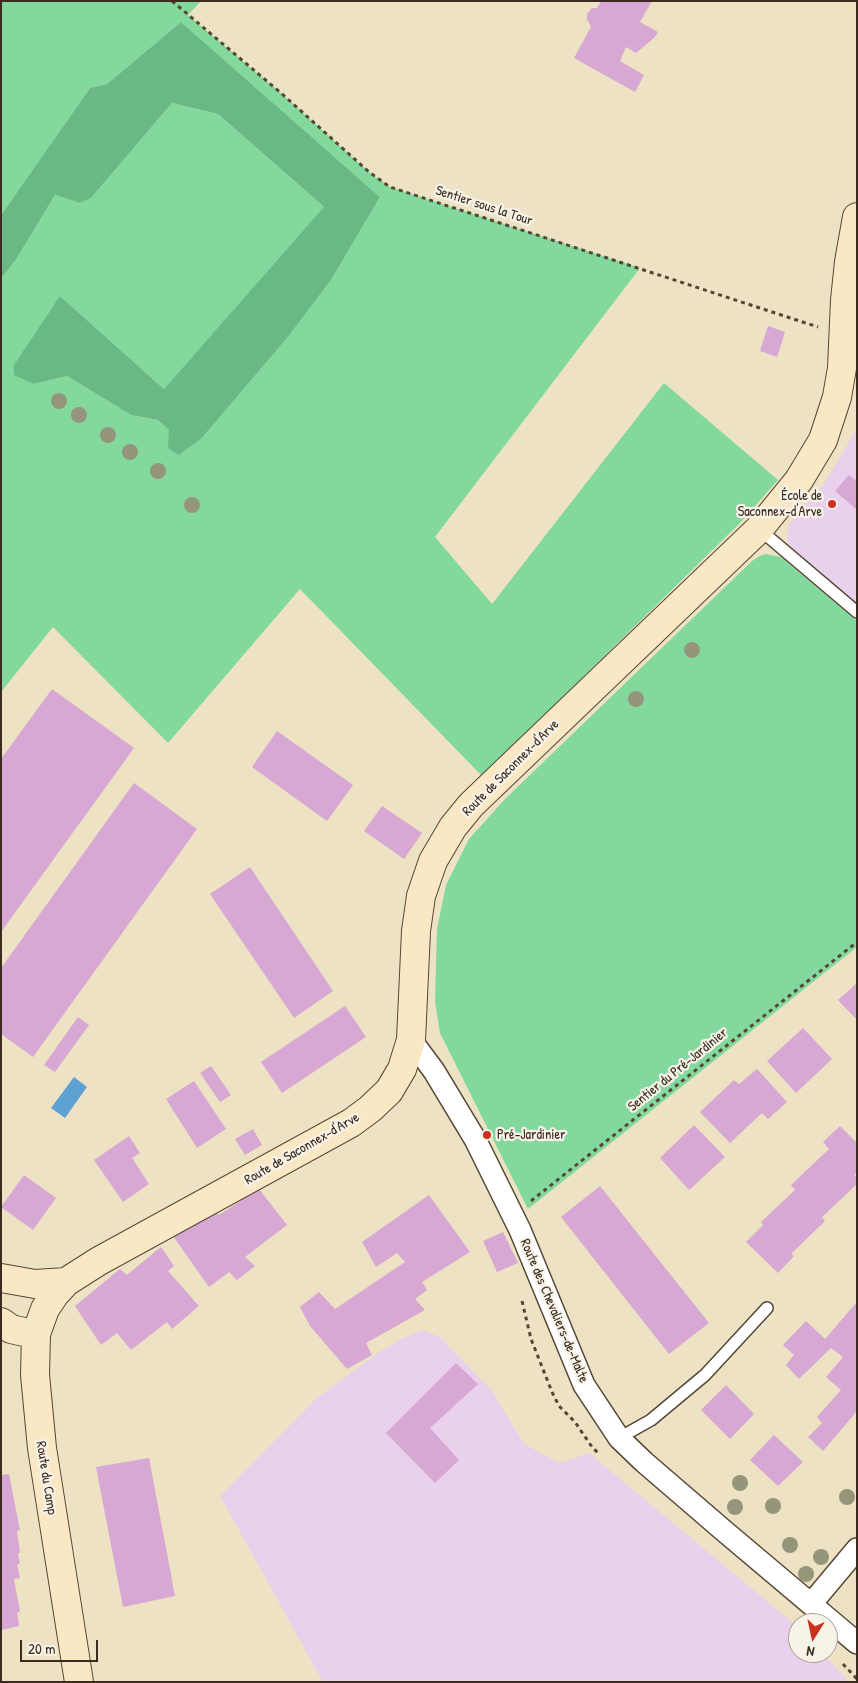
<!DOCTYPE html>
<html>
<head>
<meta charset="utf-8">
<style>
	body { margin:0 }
	#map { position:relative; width:858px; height:1683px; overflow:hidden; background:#ede2c3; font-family:"Patrick Hand",sans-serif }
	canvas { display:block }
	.frame { position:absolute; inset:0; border:2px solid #3b2a1e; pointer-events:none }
	.north { position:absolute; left:788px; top:1613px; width:50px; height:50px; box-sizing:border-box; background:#f7f3e8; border:1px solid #aca397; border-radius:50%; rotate:190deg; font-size:14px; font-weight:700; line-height:20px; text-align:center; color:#3b2a1e }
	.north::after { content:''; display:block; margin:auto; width:18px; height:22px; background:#c8321e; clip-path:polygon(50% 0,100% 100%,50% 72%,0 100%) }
	.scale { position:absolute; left:20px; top:1640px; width:78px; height:22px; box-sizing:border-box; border:2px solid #3b2a1e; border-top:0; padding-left:6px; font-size:15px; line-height:18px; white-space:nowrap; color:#3b2a1e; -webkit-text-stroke:4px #f7f3e8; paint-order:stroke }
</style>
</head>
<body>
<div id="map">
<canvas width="858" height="1683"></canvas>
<div class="frame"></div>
<div class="north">N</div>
<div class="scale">20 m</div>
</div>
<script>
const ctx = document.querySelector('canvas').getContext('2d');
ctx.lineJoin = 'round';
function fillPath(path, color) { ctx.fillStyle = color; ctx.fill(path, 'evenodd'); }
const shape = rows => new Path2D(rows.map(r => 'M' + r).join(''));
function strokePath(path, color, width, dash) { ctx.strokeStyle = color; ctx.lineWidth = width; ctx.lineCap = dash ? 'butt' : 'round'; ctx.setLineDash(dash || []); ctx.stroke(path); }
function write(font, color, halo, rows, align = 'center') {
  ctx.font = font + ' "Patrick Hand",sans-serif'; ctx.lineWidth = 4.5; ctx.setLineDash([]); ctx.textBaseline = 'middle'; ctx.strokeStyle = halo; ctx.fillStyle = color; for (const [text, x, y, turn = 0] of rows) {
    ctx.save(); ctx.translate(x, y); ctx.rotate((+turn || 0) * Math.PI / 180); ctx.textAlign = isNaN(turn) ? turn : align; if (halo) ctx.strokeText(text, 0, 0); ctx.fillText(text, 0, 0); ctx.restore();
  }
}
fillPath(shape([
	[857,428,857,603,797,552,788,543,787,535,789,524,824,484],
	[423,1330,440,1337,492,1391,524,1444,559,1463,589,1453,798,1627,798,1653,823,1653,849,1682,323,1682,220,1496,317,1398,378,1353,403,1338]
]), '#e9d1ed');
fillPath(shape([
	[1,1,201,1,188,15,281,93,369,172,390,187,640,268,435,537,492,604,664,383,778,480,740,523,482,776,300,589,168,743,53,627,1,692,1,279,17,258,55,195,80,203,91,198,172,103,218,114,325,208,164,389,60,296,34,384,67,376,131,415,158,420,169,430,179,455,201,439,288,337,331,280,380,197,181,22,107,84,90,88,1,215],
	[766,554,781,557,857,621,857,947,528,1209,440,1033,435,1002,437,929,446,885,469,839,505,799,752,561,760,556]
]), '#83d99d');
fillPath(shape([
	[181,22,380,197,331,280,288,337,201,439,179,455,168,448,169,430,158,420,131,415,67,376,34,384,14,375,14,365,60,296,164,389,324,207,218,114,172,103,91,198,80,203,55,195,17,258,1,279,1,215,90,88,107,84]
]), '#6ab984');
fillPath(shape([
	[74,1077,87,1087,65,1118,51,1108]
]), '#5da2d2');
fillPath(shape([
	[601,1,652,1,640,22,658,32,654,38,636,53,626,47,620,61,644,75,635,92,574,58,591,27,587,19,587,14,592,8,597,8],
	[768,326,785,332,777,357,760,351],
	[849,475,857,481,857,510,835,491],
	[52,689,134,748,1,932,1,759],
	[277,731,353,785,327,821,252,767],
	[134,783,197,829,33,1057,1,1034,1,968],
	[382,806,422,833,404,859,364,831],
	[250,867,333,991,294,1018,210,894],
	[857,983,857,1020,838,1000],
	[345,1006,366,1037,282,1093,261,1062],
	[78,1017,89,1025,55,1072,44,1065],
	[803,1028,832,1059,796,1093,767,1061],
	[211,1066,231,1095,220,1102,200,1073],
	[757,1069,787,1102,768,1119,762,1113,730,1143,700,1112,734,1080,739,1084],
	[194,1081,226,1129,197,1148,166,1099],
	[694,1125,725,1157,689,1190,660,1158],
	[840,1126,857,1143,857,1173,854,1175,857,1178,857,1184,822,1217,825,1221,791,1254,794,1256,778,1273,746,1242,763,1225,761,1222,795,1190,791,1185,829,1149,823,1142],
	[253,1129,262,1145,245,1155,235,1139],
	[129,1136,140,1153,132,1158,149,1184,123,1202,94,1160],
	[24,1175,56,1198,33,1230,1,1207],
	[600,1186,709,1323,669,1354,561,1217],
	[259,1189,287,1225,245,1257,255,1266,237,1280,229,1272,209,1287,173,1236,213,1210,219,1215],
	[429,1195,470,1252,422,1282,427,1290,415,1299,425,1310,366,1343,372,1355,347,1369,310,1326,300,1307,319,1292,335,1309,405,1262,397,1253,376,1267,362,1242],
	[503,1232,518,1263,497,1272,483,1241],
	[161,1247,174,1266,168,1271,199,1306,172,1329,167,1322,131,1350,117,1333,101,1345,75,1306,120,1269,127,1275],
	[857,1302,857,1411,823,1451,808,1437,822,1423,817,1417,841,1390,826,1377,843,1357,831,1348,799,1379,786,1365,794,1355,783,1345,806,1321,825,1339],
	[456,1363,478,1384,430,1428,459,1460,435,1483,386,1433],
	[726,1385,754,1414,730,1439,701,1410],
	[774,1435,803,1462,778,1486,750,1460],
	[149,1458,175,1596,123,1607,96,1467],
	[9,1474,20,1530,17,1531,20,1553,18,1553,20,1564,17,1564,20,1578,14,1579,20,1612,17,1612,19,1626,1,1630,1,1475]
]), '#d6a8d3');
const lane = shape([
	[759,529,857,612],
	[619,1438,651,1420,705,1375,767,1308]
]);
const street = shape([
	[411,1040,434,1071,475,1139,520,1230,584,1385,619,1438,644,1462,723,1530,857,1643],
	[811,1604,857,1549]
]);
const secondary = shape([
	[1,1278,35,1284,66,1282,99,1261,351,1123,370,1109,389,1091,402,1069,411,1040,416,931,421,896,433,861,453,827,471,805,759,529,799,480,823,440,837,397,842,368,845,300,849,262,857,217],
	[66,1282,55,1294,45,1309,36,1334,35,1375,42,1448,79,1682],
	[1,1322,11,1329,24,1332,36,1334]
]);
strokePath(lane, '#564637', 14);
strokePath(street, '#564637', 24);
strokePath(secondary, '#564637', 30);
strokePath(shape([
	[172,1,281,93,369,172,390,187,818,327],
	[531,1201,857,942],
	[522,1301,531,1339,552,1392,559,1406,575,1422,592,1447,600,1455],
	[843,1664,857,1679]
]), '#564637', 3, [4, 4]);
strokePath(lane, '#fff', 11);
strokePath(street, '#fff', 21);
strokePath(secondary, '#fae7c3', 28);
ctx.fillStyle = '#95957a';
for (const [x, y] of [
	[59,401],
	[79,415],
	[108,435],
	[130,452],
	[158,471],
	[192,505],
	[692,650],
	[636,699],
	[740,1483],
	[847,1497],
	[773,1506],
	[735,1507],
	[790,1545],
	[821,1557],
	[806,1574]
]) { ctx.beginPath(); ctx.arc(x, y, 8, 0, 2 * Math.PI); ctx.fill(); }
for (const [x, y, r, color] of [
	[832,504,5,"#c8321e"],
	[487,1135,5,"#c8321e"]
]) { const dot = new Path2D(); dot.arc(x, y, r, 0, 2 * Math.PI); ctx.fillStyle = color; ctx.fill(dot); strokePath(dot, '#f7f3e8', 2); }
write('14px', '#3b2a1e', '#f7f3e8', [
	["Sentier sous la Tour",484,206,18],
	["Route de Saconnex-d'Arve",511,768,-45],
	["Sentier du Pré-Jardinier",678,1070,-39],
	["Route de Saconnex-d'Arve",302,1149,-30],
	["Route des Chevaliers-de-Malte",554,1311,67],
	["Route du Camp",46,1478,81]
]);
write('14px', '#3b2a1e', '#f7f3e8', [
	["École de",822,496],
	["Saconnex-d'Arve",822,512],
	["Pré-Jardinier",497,1135,"left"]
], 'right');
</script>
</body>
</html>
